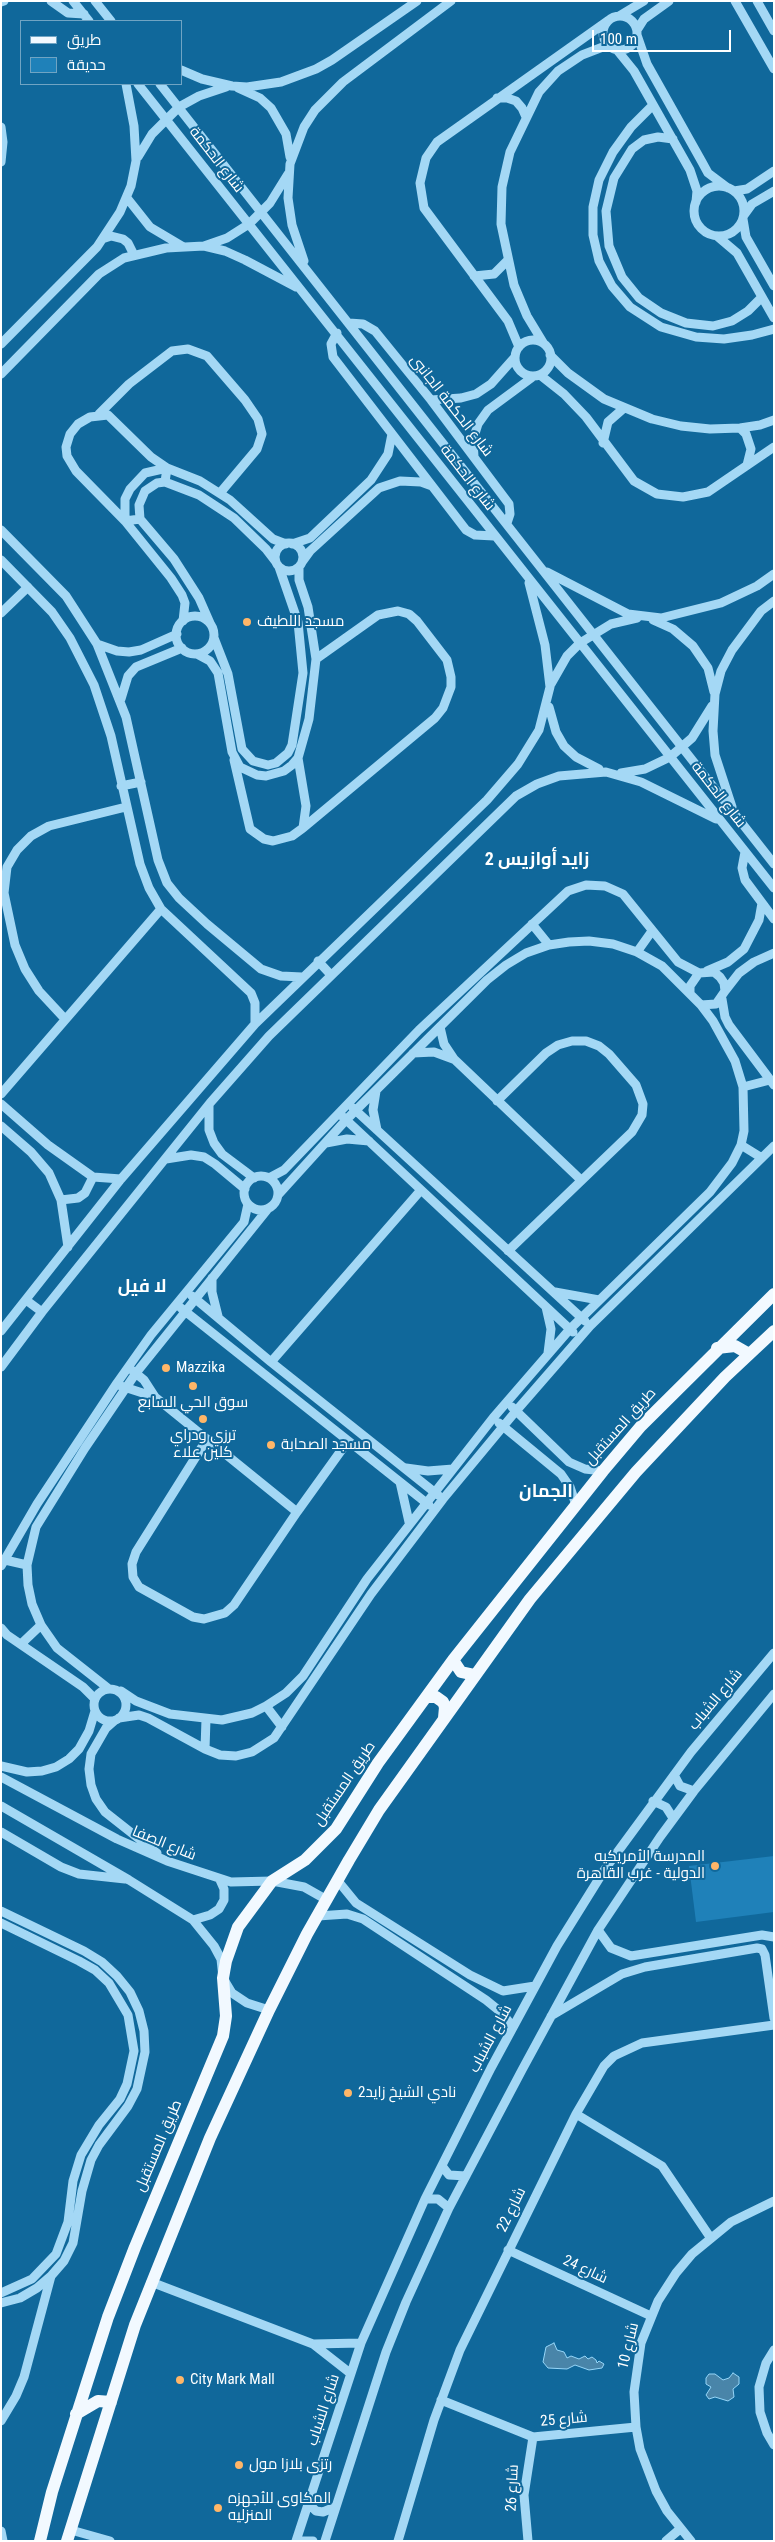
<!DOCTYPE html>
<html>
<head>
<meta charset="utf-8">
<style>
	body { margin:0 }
	#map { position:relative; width:775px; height:2542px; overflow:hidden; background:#10689b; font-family:"Roboto Condensed",Cairo,sans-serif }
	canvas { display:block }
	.frame { position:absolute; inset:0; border:2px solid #fff; pointer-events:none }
	.legend { position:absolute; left:20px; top:20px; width:162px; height:65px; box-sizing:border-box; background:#10689b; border:1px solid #70a4c3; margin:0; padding:6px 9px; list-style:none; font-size:15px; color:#fff }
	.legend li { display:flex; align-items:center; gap:10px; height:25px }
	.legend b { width:25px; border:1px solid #70a4c3 }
	.scale { position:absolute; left:592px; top:30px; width:139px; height:22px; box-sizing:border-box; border:2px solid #fff; border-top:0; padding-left:6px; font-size:15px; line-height:18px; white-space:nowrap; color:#fff; -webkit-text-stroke:4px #10689b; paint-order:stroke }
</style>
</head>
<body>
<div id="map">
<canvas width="775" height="2542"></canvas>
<div class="frame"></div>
<ul class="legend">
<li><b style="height:6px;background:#f2f9ff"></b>طريق</li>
<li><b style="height:14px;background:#1f81b9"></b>حديقة</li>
</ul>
<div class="scale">100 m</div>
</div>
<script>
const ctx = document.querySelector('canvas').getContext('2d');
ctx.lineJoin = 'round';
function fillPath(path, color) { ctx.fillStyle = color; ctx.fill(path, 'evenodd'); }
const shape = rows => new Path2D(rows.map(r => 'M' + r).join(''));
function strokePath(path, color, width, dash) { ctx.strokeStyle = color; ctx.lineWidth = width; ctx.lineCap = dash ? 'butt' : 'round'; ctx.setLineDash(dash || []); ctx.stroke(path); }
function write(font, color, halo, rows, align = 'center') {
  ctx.font = font + ' "Roboto Condensed",Cairo,sans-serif'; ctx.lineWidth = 4; ctx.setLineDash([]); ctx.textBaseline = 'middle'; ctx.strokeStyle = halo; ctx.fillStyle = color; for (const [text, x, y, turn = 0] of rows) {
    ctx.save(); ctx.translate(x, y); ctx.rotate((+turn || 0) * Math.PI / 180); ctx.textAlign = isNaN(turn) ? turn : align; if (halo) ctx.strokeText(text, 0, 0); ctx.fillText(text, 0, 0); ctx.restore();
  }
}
fillPath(shape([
	[774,1856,774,1912,696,1922,689,1866]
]), '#1f81b9');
const water = shape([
	[554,2343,557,2350,564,2352,567,2358,571,2356,579,2359,585,2356,588,2359,592,2357,596,2360,597,2363,599,2361,604,2364,602,2368,589,2370,575,2365,567,2369,548,2368,543,2362,546,2347,554,2343],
	[733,2373,739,2377,739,2384,733,2389,734,2397,728,2401,715,2397,709,2399,706,2395,711,2387,706,2384,706,2378,709,2374,715,2374,723,2380,729,2378,733,2373]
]);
fillPath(water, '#4985a9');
strokePath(water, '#96d6f8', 1);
strokePath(shape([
	[51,1,68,13,84,14],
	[73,1,89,21],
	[95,1,111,21],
	[735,1,774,69],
	[757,1,774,31],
	[1,2,4,1],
	'603 33a17 17 0 1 1 34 0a17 17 0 1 1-34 0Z',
	[619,16,644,1],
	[637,30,644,19,669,1],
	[637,35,647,64,702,162,708,173,728,188],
	[617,50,634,71,690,170,697,191,696,202],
	[181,70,202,79,232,86,247,87,281,82,316,69,332,60,417,1],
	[138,84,774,888],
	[160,84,774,864],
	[238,88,260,98,271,108,286,134,290,157],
	[497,98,507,98,516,101,522,108,526,117],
	[653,105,631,127,613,152,599,180,593,207,593,235,599,261,612,286,630,307,661,327,696,337,724,339,752,335,774,329],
	[1,127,3,142,1,162],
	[673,139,658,137,644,140,632,149,614,178,606,211,609,246,622,277,639,298,661,313,686,323,713,326,732,321,748,311,762,297],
	[138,157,152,134,179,107,199,96,226,87],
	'694 211a25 25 0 1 1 50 0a25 25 0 1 1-50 0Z',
	[734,191,747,189,774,171],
	[127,198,150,227,182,246],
	[744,215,752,204,774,191],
	[743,219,746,237,774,286],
	[717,236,737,253,774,318],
	[105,238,111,236,123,239,128,243,134,255],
	[204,246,227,238,249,224,270,203,288,174],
	[304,261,292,225,288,198,290,164,304,127,315,110,343,82,451,1],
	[474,276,494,274,508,260],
	[349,323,363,324,375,331,431,400,509,504,510,514,507,523],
	[337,333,331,344,333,357,466,530,475,535,494,536],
	'515 358a18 18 0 1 1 36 0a18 18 0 1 1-36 0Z',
	[1,344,97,247,120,212,131,186,136,161,134,126,126,84],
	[544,344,527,316,514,285,501,224,502,187,510,152,539,92,558,71,582,55,608,45],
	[519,347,508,321,424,208,420,183,426,158,437,142,609,20],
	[550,355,568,373,604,399,652,419,681,426,710,429,740,428,760,425,774,420],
	[1,374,99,274,124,258,166,248,204,246,225,251,245,260,296,287],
	[540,375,564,394,586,417,634,481,657,494,683,497,708,492,774,447],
	[431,400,461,398,476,394,491,384,515,357],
	[99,414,129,384,172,351,188,349,207,356,245,400,258,419,262,434,257,449,220,493],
	[740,428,746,434,751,449,747,465],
	[603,443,608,422,624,408],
	[474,457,473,440,478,424,488,410,534,376],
	[140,519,125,521,76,471,67,456,66,447,70,434,78,424,90,417,108,415,151,457,167,468,165,482],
	[1,530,66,596,97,644,126,717,158,860,167,883,179,898,207,924,261,969,281,976,302,977],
	'275 557a14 14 0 1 1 28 0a14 14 0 1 1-28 0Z',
	[292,544,310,538,371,480,388,454,392,434],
	[1,560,52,612,70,638,94,685,111,736,140,864,149,888,161,909,251,993,255,1003,255,1024],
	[302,562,310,551,379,488,400,481,421,482,432,486],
	[547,572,628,614,661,618,721,603,757,586,774,574],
	[1,613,28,587],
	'176 635a19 19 0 1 1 38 0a19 19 0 1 1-38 0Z',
	[653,620,673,629,693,646,708,668,714,692],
	[183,621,185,603,182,595,171,578,125,521,125,499,130,489,145,473,167,468,200,481,230,500,273,539,286,544],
	[210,623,199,598,174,559,140,519,139,505,145,491,157,483,165,482,199,495,234,518,266,549,276,562],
	[214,638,228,674,242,749,253,761,268,765,276,763,288,753,292,745,303,673,298,622,279,567],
	[97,644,117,651,129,652,141,650,177,634],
	[197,654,210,661,218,673,232,752,240,767,257,775,266,776,284,771,292,765,298,758,309,719,316,659,308,607,299,580,299,567],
	[551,684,567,656,580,643,611,624,637,618],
	[121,699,128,676,136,667,182,648],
	[549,707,556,732,564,746,576,757,599,769],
	[234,760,250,829,264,839,273,841,292,836,303,828,306,806,298,758],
	[621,773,645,769,670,757,692,738,712,706],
	[121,786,141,782],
	[732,807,715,755,713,731,715,694,721,671,732,650,761,611,774,601],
	[303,828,435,718,443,708,451,687,451,677,447,660,417,621,409,614,398,611,378,615,316,659],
	[745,852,742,868,745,880,774,919],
	[532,924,549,945],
	[637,952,652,931],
	[318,961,331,975],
	[707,971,728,962,744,949,759,920,762,903],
	[725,991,739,973,754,962,774,953],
	[722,999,725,1017,729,1025,774,1085],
	[65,1019,39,991,25,969,15,945,4,893,7,867,17,850,31,836,49,826,126,807],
	[440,1027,444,1044,454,1059,581,1180],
	[413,1053,434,1052,453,1059],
	[743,1087,770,1080],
	[376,1091,373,1110,377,1130],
	[1,1094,161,909],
	[497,1101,546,1053,558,1045,572,1041,586,1041,599,1046,609,1054,636,1085,643,1104,642,1115,632,1132,508,1251],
	[1,1104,48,1145,93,1177,121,1179],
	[209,1105,209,1130,214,1143,222,1154,254,1178],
	[353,1108,585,1321],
	[342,1116,573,1332],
	[1,1126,31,1152,49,1173,61,1200,68,1247],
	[326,1143,347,1139,369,1141],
	[741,1145,762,1158],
	[166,1159,191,1155,204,1157,215,1164,245,1189],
	'244 1193a17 17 0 1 1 34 0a17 17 0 1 1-34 0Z',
	[269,1178,284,1170,419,1030,568,891,586,885,605,886,623,894,678,962,699,973,714,972,720,977,724,983,725,991,716,1004,701,1005,690,994,690,986,699,973],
	[278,1195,346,1120,487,980,506,965,526,953,549,945,569,942,589,941,613,944,637,952,662,966,690,994],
	[61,1200,78,1198,85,1193,93,1177],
	[212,1278,212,1292,218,1316],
	[555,1292,599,1300],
	[192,1296,271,1362,438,1495],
	[26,1300,42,1312],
	[546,1307,551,1329,548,1353],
	[181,1308,429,1505],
	[1,1331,121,1179,255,1024,487,800,518,764,539,730,550,687,545,645,529,583],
	[271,1362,421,1190],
	[1,1367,42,1312,210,1103,269,1036,516,796,537,784,559,776,606,772,641,782,716,819],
	[133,1371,144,1380,155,1397,297,1512],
	[121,1386,155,1397],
	[512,1407,569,1462,585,1469,603,1471],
	[499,1423,561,1474,570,1487,576,1505],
	[207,1439,136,1552,132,1564,133,1577,139,1587,193,1617,204,1619,225,1613,234,1605,297,1512,348,1441],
	[406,1468,428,1471,453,1469],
	[400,1482,409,1522],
	[5,1560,27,1565],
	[1,1566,37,1504,117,1383,151,1335,244,1222,248,1204],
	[1,1628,7,1635,83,1687,95,1699],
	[21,1644,41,1625],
	'94 1705a16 16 0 1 1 32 0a16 16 0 1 1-32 0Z',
	[109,1689,57,1648,41,1625,32,1604,28,1585,27,1565,36,1527,85,1448,136,1373,267,1210],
	[121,1691,136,1701,170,1714,222,1720,252,1713,266,1706,286,1693,303,1676,367,1579,493,1418,570,1329,710,1192,732,1163,741,1145,744,1131,743,1087,735,1061,713,1021,701,1005],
	[266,1706,282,1727],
	[119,1718,139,1715,148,1718,205,1749,220,1755,236,1756,252,1752,274,1738,371,1594,443,1499,516,1411,590,1326,774,1146],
	[114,1721,106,1728,91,1754,89,1769,91,1785,96,1799,105,1812,157,1853],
	[205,1749,206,1719],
	[1,1766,27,1772,42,1771,56,1767,69,1759,79,1749,89,1731,95,1711],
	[674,1775,680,1786,694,1791],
	[1,1777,117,1839,167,1861,231,1882,272,1881,304,1887,327,1900],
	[653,1801,666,1807,673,1818],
	[1,1806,129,1880,193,1920,214,1946,221,1959,223,1978,232,1993,247,2003,269,2010],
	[1,1832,61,1867,79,1874,125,1879],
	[338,1881,356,1903,470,1975,503,1991,535,1986],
	[1,1911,84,1951,102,1962,117,1976,130,1992,139,2011,144,2031,145,2052,137,2089,128,2106,99,2145,91,2160,82,2191,73,2243,64,2261,51,2276,37,2288,20,2298,1,2303],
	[318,1916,347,1914,363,1919,486,2000,502,2013,513,2027],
	[193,1920,210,1915,219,1909,224,1900,224,1889,220,1880],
	[1,1923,79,1961,95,1970,109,1983,128,2015,134,2051,127,2084,120,2099,99,2125,81,2155,73,2181,68,2222,56,2254,32,2279,1,2293],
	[598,1930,611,1948,631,1956,762,1935,774,1937],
	[551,2016,622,1974,645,1967,757,1948,762,1949,765,1955,774,2018],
	[576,2114,662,2166,710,2237],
	[442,2166,449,2175,466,2176],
	[425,2199,438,2199,449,2208],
	[508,2250,651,2316],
	[151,2282,313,2344,350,2373],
	[313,2344,361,2343],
	[774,2350,766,2363,759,2387,760,2412,767,2433,774,2445],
	[441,2400,533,2437,636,2427],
	[1,2421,16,2396,24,2377,51,2276],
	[307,2502,316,2511,323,2512,335,2507],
	[71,2530,110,2541],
	[1,2531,3,2541],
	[296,2541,361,2343,425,2199,491,2068,557,1946,605,1869,691,1752,774,1653],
	[303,2541,313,2541],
	[325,2541,386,2352,406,2302,449,2208,522,2070,598,1930,660,1837,694,1791,774,1694],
	[398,2541,434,2420,460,2350,576,2114,604,2066,614,2056,642,2043,774,2025],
	[528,2541,524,2495,533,2437],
	[666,2541,680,2529],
	[691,2541,667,2511,656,2491,640,2449,636,2427,634,2392,641,2343,658,2301,676,2273,692,2254,731,2222,774,2201]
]), '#a4d8f5', 9);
strokePath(shape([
	[717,1348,735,1346,749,1354],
	[453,1660,461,1672,475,1675],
	[427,1697,436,1697,443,1702,445,1707,444,1718],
	[76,2414,98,2401,111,2402],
	[40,2541,52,2492,108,2317,135,2247,223,2036,226,2016,223,1978,226,1961,238,1927,272,1881,305,1860,336,1829,378,1763,453,1660,603,1471,641,1426,774,1294],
	[67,2541,135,2325,210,2138,269,2010,307,1934,349,1860,379,1810,530,1599,636,1472,725,1377,774,1331]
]), '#f2f9ff', 12);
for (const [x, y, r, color] of [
	[247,622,5,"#ffb668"],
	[166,1368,5,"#ffb668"],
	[193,1386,5,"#ffb668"],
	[203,1419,5,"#ffb668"],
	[271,1445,5,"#ffb668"],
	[715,1866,5,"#ffb668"],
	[348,2093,5,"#ffb668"],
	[180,2380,5,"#ffb668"],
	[239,2465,5,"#ffb668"],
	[218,2508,5,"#ffb668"]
]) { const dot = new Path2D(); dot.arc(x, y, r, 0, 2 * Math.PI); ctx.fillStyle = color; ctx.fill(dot); strokePath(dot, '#10689b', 2); }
write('15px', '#fff', '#10689b', [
	["شارع الحكمة",216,160,52],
	["شارع الحكمة الجانبى",451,406,52],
	["شارع الحكمة",467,478,52],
	["شارع الحكمة",718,795,52],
	["طريق المستقبل",621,1427,-48],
	["شارع الشباب",716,1700,-50],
	["طريق المستقبل",345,1784,-56],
	["شارع الصفا",164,1844,22],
	["شارع الشباب",491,2039,-62],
	["طريق المستقبل",159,2146,-67],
	["شارع 22",512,2210,-64],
	["شارع 24",585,2270,25],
	["شارع 10",629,2346,-76],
	["شارع الشباب",324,2410,-72],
	["شارع 25",564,2420,-5],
	["شارع 26",513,2488,-87]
]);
write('15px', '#fff', '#10689b', [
	["مسجد اللطيف",257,622],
	["Mazzika",176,1368],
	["سوق الحي السابع",193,1403,"center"],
	["ترزي ودراي",203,1436,"center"],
	["كلين علاء",203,1453,"center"],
	["مسجد الصحابة",281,1445],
	["المدرسة الأمريكيه",705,1857,"right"],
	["الدولية - غرب القاهرة",705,1874,"right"],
	["نادي الشيخ زايد2",358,2093],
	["City Mark Mall",190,2380],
	["رتزى بلازا مول",249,2465],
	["المكاوى للأجهزه",228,2499],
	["المنزليه",228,2516]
], 'left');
write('bold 18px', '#fff', '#10689b', [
	["زايد أوازيس 2",537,860],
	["لا فيل",142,1287],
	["الجمان",546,1492]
]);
</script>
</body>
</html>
